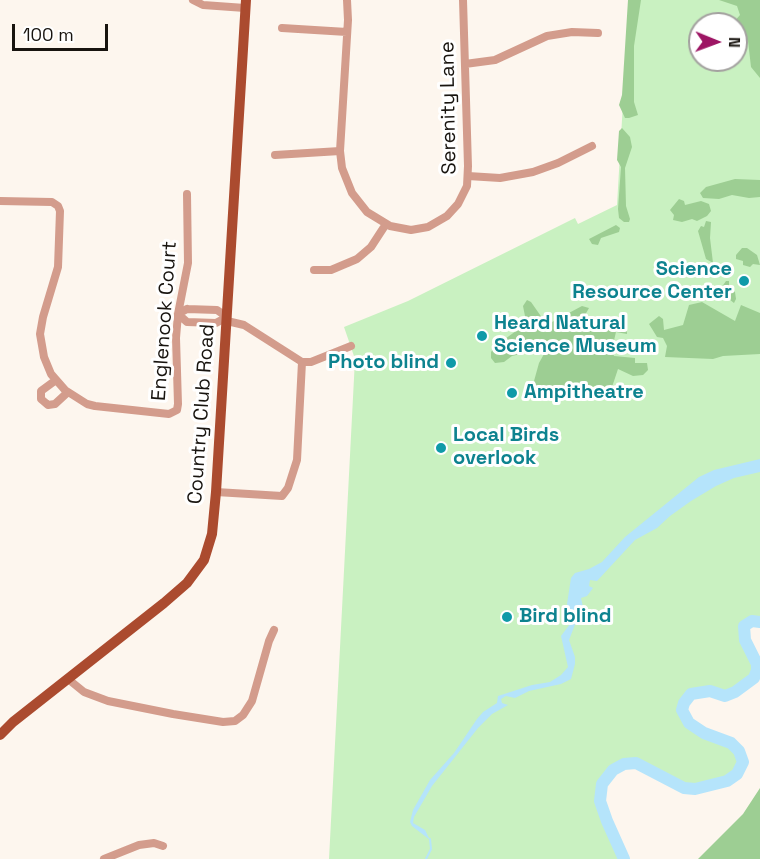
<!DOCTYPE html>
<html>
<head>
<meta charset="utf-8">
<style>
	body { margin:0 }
	#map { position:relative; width:760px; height:859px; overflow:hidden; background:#fdf6ee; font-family:"Space Grotesk",sans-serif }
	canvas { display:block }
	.north { position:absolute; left:688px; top:12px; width:60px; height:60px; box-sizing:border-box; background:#fff; border:2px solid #a3a19f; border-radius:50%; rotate:91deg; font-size:16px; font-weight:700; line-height:24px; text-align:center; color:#18140f }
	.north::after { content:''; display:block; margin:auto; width:21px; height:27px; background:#9d1564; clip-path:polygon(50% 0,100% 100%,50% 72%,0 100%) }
	.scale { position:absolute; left:12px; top:24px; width:96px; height:27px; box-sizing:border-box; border:3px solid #18140f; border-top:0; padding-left:8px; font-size:18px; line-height:21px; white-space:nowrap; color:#18140f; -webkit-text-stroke:4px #fff; paint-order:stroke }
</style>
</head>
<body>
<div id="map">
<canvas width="760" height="859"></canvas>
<div class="north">N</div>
<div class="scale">100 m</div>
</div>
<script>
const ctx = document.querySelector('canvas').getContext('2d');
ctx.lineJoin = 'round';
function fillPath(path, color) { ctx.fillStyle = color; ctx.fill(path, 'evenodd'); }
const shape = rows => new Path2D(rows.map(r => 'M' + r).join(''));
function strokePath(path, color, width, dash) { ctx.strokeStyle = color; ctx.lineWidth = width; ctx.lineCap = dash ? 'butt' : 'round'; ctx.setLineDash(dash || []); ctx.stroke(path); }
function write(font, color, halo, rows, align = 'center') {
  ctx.font = font + ' "Space Grotesk",sans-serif'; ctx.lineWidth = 6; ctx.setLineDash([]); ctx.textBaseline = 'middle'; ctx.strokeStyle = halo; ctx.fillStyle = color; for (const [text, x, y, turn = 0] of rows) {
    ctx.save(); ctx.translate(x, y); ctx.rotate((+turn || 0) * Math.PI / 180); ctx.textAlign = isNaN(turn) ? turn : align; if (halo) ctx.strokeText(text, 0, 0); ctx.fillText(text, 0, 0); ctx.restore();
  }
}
fillPath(shape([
	[629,0,760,0,760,621,752,621,744,626,745,640,756,664,757,670,754,677,734,692,726,695,710,690,690,694,683,703,682,710,688,723,704,734,730,744,739,752,742,762,736,774,727,780,695,788,684,787,636,763,624,763,612,769,602,783,600,801,606,821,624,859,329,859,355,359,344,327,408,301,575,218,578,224,617,205],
	[700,24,736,24,736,60,700,60]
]), '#c9f1c1');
fillPath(shape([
	[628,0,641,0,634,46,634,102,638,115,629,118,625,118,619,105,622,95],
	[719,0,760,0,760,78,751,67,748,41,736,34,736,24,732,24,740,15,737,6],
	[622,128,630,137,632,147,625,168,626,206,630,219,629,222,624,222,619,218,618,209,621,167,617,160,619,131],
	[735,179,760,180,760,197,749,198,732,195,719,199,703,198,700,193,706,187],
	[679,199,684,201,685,205,701,201,709,204,711,211,707,216,697,221,692,219,682,222,673,220,674,215,670,210],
	[706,221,711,222,710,238,713,263,706,259,698,231,701,226,704,227],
	[616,225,620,228,619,232,601,238,598,245,592,244,589,239],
	[742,248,747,248,757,255,760,265,753,264,750,267,743,265,743,261,736,259,736,255],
	[726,281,729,281,729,287,735,292,736,299,734,303,719,291],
	[527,300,531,302,545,322,552,322,582,306,589,308,585,315,587,321,615,318,624,321,627,324,627,334,616,332,612,349,614,356,635,358,635,363,647,363,648,370,643,375,633,376,618,369,612,387,605,389,599,385,586,389,579,395,570,394,550,401,535,396,533,391,534,381,539,363,544,354,537,350,512,356,504,362,495,363,491,358,491,352,498,344,516,331,517,321,525,316,523,306],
	[702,302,735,321,741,305,760,313,760,354,723,356,713,359,665,357,667,346,663,338,657,337,649,324,659,316,663,319,664,330,683,325,689,305],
	[760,788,760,859,698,859,743,814]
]), '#9dce93');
fillPath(shape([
	[760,459,760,472,734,478,716,486,691,501,670,516,657,528,635,540,597,581,590,580,589,586,593,588,587,596,581,598,583,607,581,617,576,622,569,640,575,657,575,664,571,679,561,684,529,691,515,698,506,696,501,699,502,703,508,705,492,714,478,728,432,786,414,817,413,823,425,830,430,840,412,826,410,822,413,810,430,780,454,753,477,719,483,712,497,703,498,696,532,685,550,682,561,675,568,667,561,636,576,616,576,613,569,609,567,604,571,578,575,573,589,569,602,562,625,537,699,477,714,470]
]), '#b5e4fb');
strokePath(shape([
	[426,859,431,849,430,839]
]), '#b5e4fb', 2);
strokePath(shape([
	[624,859,607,821,600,801,602,784,613,770,624,764,636,763,684,788,695,789,727,781,737,774,743,762,739,751,731,743,704,733,689,723,682,710,684,703,691,694,710,691,725,696,735,692,754,678,757,670,757,664,745,640,744,626,752,621,760,622]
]), '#b5e4fb', 12);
strokePath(shape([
	[193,0,203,5,245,8],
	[347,0,348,20,340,151,342,168,352,193,367,212,390,226,411,230,428,227,447,216,458,204,467,186,468,166,463,0],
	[282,28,347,32],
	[465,64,495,60,547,36,572,32,598,33],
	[275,155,340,151],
	[468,176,500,178,533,172,558,163,592,146],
	[0,201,52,202,58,206,60,211,58,267,43,317,40,334,44,357,51,374,65,390,87,404,95,406,169,414,177,410,178,404,176,338,178,314,188,263,187,194],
	[314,270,331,270,357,259,371,247,386,224],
	[187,309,217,310,227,317,216,323,187,322,178,314,187,309],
	[227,321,244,325,302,362,311,362,351,346],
	[56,380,41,391,41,399,48,405,55,404,68,392],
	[216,492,282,496,288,488,297,460,302,362],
	[68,679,84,692,108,701,173,714,223,722,235,721,243,715,252,701,269,641,274,630],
	[104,859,139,845,154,843,163,846]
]), '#d39c8c', 8);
strokePath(shape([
	[0,735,13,722,164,603,187,583,204,560,212,534,216,492,246,0]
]), '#ab4b2f', 10);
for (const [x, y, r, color] of [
	[744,281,6,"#0f9aa8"],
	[482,336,6,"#0f9aa8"],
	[451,363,6,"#0f9aa8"],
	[512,393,6,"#0f9aa8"],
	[441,448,6,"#0f9aa8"],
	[507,617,6,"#0f9aa8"]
]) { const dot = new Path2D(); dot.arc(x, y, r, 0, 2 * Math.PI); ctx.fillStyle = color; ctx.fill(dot); strokePath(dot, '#fff', 2); }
write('20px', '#18140f', '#fff', [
	["Serenity Lane",449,108,-91],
	["Englenook Court",165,321,-86],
	["Country Club Road",202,414,-86]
]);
write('bold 20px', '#0d838f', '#fff', [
	["Science",732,270,"right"],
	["Resource Center",732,293,"right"],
	["Heard Natural",494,324],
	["Science Museum",494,347],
	["Photo blind",439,363,"right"],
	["Ampitheatre",524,393],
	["Local Birds",453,436],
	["overlook",453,459],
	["Bird blind",519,617]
], 'left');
</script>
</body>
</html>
